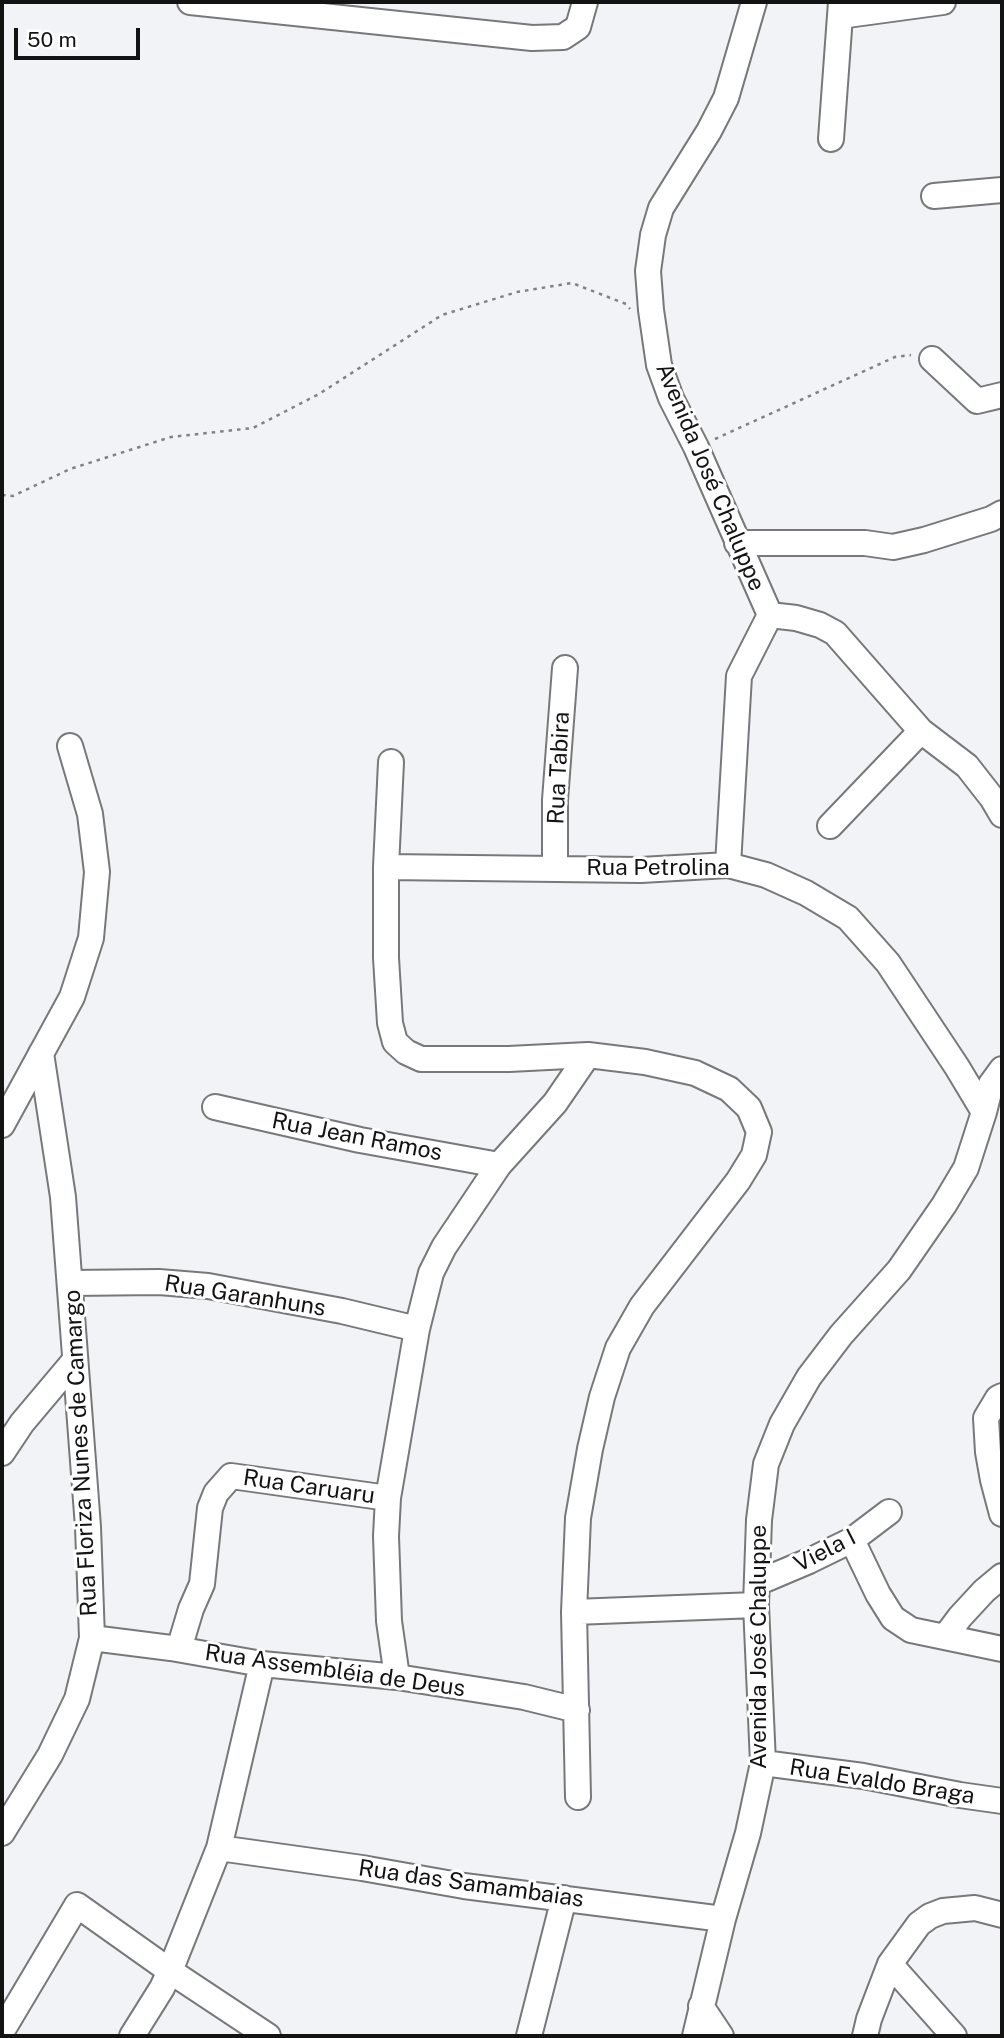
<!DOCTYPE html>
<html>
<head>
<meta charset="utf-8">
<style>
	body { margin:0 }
	#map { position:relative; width:1004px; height:2038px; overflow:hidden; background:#f1f3f6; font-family:"Public Sans",sans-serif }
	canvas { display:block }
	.frame { position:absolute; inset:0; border:4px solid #131314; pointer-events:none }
	.scale { position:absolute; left:14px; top:28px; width:126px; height:32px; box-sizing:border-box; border:4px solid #131314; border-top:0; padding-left:9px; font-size:21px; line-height:24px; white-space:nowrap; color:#131314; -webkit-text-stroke:5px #fff; paint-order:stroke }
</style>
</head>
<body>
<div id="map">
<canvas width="1004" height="2038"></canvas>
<div class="frame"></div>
<div class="scale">50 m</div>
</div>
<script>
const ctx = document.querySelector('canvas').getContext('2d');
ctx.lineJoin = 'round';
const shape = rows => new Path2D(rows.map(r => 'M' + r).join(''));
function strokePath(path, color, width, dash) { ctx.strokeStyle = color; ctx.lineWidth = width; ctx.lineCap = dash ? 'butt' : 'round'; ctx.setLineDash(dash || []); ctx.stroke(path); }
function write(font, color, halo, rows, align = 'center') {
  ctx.font = font + ' "Public Sans",sans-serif'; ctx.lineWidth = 6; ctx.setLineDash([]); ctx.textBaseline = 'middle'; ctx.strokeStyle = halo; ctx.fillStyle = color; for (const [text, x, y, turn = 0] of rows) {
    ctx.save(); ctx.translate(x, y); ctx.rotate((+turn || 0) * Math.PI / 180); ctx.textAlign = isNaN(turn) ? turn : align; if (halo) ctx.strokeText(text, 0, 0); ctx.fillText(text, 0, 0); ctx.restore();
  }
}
const minor = shape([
	[190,2,532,38,563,37,578,27,585,2],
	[754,2,726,98,709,131,661,208,653,235,648,271,651,310,659,365,671,398,696,447,770,615],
	[840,16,943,2],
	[831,139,841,2],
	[934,196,1002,190],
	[932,359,977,401,1002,395],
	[737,543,865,543,893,547,924,540,991,519,1002,513],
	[770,615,796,618,820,625,835,633,921,731,967,766,992,798,1002,815],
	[391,762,386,867,386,958,390,1023,395,1042,406,1052,421,1059,509,1059,588,1055,645,1062,695,1073,729,1089,749,1108,759,1132,754,1155,738,1181,642,1306,618,1348,602,1397,590,1449,578,1518,574,1612,578,1797],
	[830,826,921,731],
	[728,865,739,676,770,615],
	[386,867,641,870,728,865,766,875,806,893,848,918,888,963,957,1067,984,1112],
	[555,868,555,800,565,668],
	[215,1107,360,1140,499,1165],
	[2,1125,72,997,91,938,97,872,90,814,70,746],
	[71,1283,159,1282,208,1286,342,1311,417,1329],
	[1002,1396,998,1398,986,1418,988,1452,993,1480,1002,1514],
	[2,1453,22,1423,75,1360],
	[852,1540,878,1594,893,1618,911,1630,1002,1649],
	[757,1583,809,1561,852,1540,889,1512],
	[574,1612,756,1605],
	[945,1637,960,1617,984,1591,1002,1576],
	[92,1638,171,1648,262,1664,397,1677,524,1697,577,1710],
	[179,1649,191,1609,202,1584,210,1508,216,1493,231,1476,388,1498],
	[397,1677,389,1621,386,1536,388,1498,417,1329,431,1273,444,1247,499,1165,555,1103,588,1055],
	[763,1763,863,1776,960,1795,1002,1801],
	[2,1833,50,1755,77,1699,92,1638,88,1527,63,1197,41,1053],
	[219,1848,362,1868,464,1886,723,1919],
	[890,1964,954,2036],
	[701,2006,721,2036],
	[2,2031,77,1905,170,1971,268,2036],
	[132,2036,162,1988,170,1971,219,1848,262,1664],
	[529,2036,564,1898],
	[695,2036,723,1919,748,1833,763,1763,756,1605,759,1520,766,1464,782,1424,809,1377,841,1335,899,1270,944,1205,966,1168,984,1112,991,1084,1002,1069],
	[865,2036,869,2019,890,1964,919,1924,930,1916,943,1911,975,1908,1002,1915]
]);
strokePath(minor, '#77787b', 28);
strokePath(shape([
	[715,439,895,357,911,355],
	[2,495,13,496,70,469,171,437,253,428,319,394,442,315,517,292,572,283,626,304,630,309]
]), '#808183', 2.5, [3.5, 5]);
strokePath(minor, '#fff', 24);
write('23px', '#131314', '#fff', [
	["Avenida José Chaluppe",710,477,67],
	["Rua Tabira",559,768,-87],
	["Rua Petrolina",658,868],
	["Rua Jean Ramos",357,1137,11],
	["Rua Garanhuns",245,1296,9],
	["Rua Floriza Nunes de Camargo",81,1453,-93],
	["Rua Caruaru",309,1487,8],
	["Viela I",825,1551,-27],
	["Avenida José Chaluppe",759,1647,-90],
	["Rua Assembléia de Deus",335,1671,8],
	["Rua Evaldo Braga",882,1782,9],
	["Rua das Samambaias",471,1884,8]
]);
</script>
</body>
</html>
